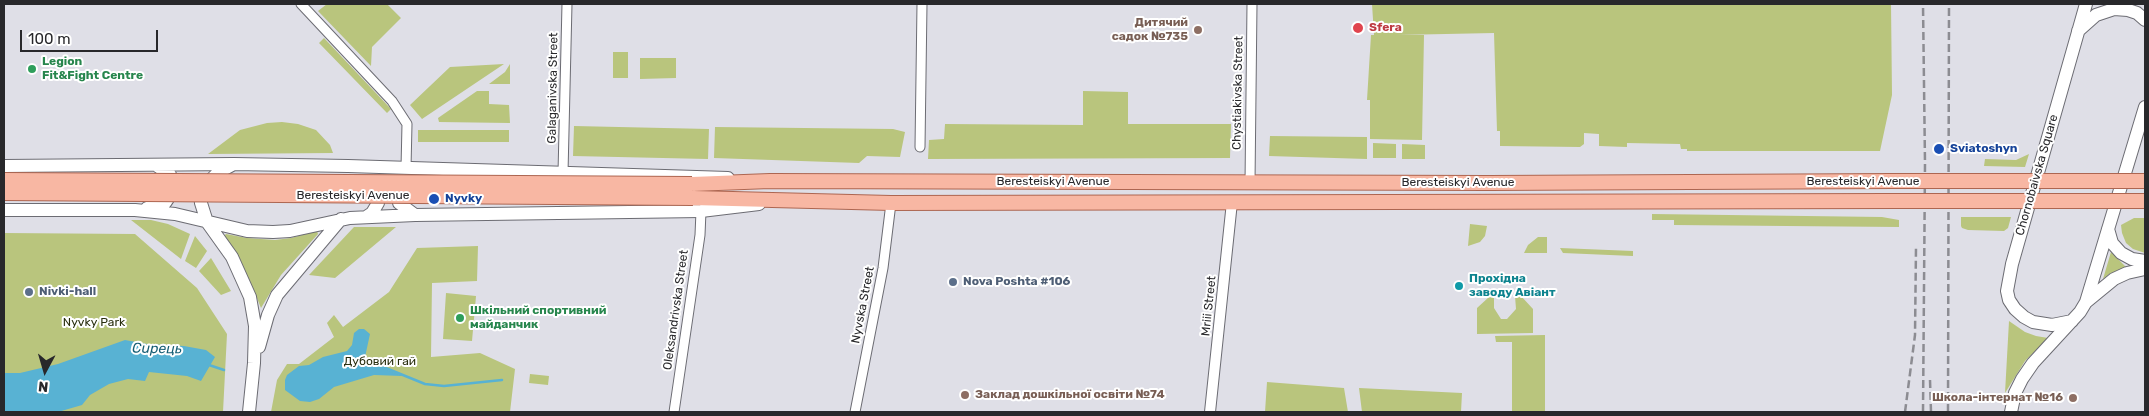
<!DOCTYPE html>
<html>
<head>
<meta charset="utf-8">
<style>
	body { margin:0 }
	#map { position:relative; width:2149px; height:416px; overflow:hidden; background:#dfdfe7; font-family:Rubik,sans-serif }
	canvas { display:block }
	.frame { position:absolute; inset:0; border:5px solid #28282b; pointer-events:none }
	.north { position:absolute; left:20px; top:346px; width:50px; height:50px; -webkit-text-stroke:4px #fff; paint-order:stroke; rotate:186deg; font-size:14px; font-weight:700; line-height:20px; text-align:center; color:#28282b }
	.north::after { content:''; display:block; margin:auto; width:18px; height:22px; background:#28282b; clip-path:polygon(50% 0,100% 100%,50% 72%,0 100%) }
	.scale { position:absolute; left:20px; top:30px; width:138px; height:22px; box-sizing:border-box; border:2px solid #28282b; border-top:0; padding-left:6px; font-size:15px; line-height:18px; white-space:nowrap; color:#28282b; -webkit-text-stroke:4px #fff; paint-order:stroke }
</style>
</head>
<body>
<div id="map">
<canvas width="2149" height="416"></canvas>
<div class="frame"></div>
<div class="north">N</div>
<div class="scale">100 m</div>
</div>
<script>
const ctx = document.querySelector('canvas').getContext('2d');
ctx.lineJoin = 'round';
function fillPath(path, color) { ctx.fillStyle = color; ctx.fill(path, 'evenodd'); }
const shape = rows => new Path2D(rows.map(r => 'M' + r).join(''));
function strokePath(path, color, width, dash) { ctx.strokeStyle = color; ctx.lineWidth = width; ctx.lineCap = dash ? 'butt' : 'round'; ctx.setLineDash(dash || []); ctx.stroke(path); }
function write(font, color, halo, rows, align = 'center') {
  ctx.font = font + ' Rubik,sans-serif'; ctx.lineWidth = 4; ctx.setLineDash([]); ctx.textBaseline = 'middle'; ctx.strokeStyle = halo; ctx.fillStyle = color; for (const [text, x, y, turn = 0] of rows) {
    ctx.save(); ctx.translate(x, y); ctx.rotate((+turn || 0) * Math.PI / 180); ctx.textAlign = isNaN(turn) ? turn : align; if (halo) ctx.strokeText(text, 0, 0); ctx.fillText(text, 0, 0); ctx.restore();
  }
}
fillPath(shape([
	[327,4,387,4,401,18,372,47,371,66,318,11],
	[1372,4,1891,4,1892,95,1880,151,1687,151,1687,149,1681,149,1680,144,1627,143,1627,147,1599,146,1599,134,1584,133,1584,144,1580,147,1500,146,1500,131,1497,131,1494,33,1397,35,1424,35,1422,140,1370,139,1370,100,1367,100,1371,35,1374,35],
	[324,38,391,109,387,113,319,43],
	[613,52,628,52,628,78,613,78],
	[640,58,676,58,676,78,640,79],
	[504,64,422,119,410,105,450,67],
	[510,64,510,84,489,84,505,72],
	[477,91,489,91,489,104,509,105,510,123,439,122,438,118],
	[1083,91,1128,92,1128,124,1231,124,1230,158,928,159,929,140,944,139,945,124,1083,125],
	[282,122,298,124,316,130,330,145,333,153,208,154,240,130,267,123],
	[574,126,709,129,708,159,573,156],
	[715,127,893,129,905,132,900,157,867,156,859,163,714,158],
	[418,130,509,130,509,142,418,142],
	[1270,136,1367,137,1367,159,1269,156],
	[1373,143,1396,144,1396,158,1373,158],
	[1402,144,1425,145,1425,159,1402,159],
	[2029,154,2025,167,1984,166,1985,159,2016,160],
	[1652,214,1882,217,1899,220,1899,227,1674,225,1674,220,1652,220],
	[1961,217,2011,217,2008,228,2004,231,1968,230,1962,228,1961,226],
	[2134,218,2145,218,2145,253,2133,249,2126,243,2122,233,2121,225],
	[131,220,151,220,168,224,190,234,181,259],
	[1470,224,1487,226,1485,236,1480,242,1468,246],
	[354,227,396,227,335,278,309,275],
	[317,231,318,234,281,275,261,308,254,291,224,236,226,234,247,238,275,240,291,238],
	[4,233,135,234,197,288,227,334,223,412,4,412],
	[195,236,207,251,196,268,185,261],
	[1538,237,1547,237,1547,253,1524,253,1528,245],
	[478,246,477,281,432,283,431,357,480,353,515,369,510,412,331,412,330,411,271,412,277,380,287,364,299,364,334,337,327,323,334,315,343,327,389,292,417,248],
	[1560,248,1633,251,1633,256,1563,253],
	[2111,252,2126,267,2109,274,2103,279],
	[211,258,231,291,221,295,199,271],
	[446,293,476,296,472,341,443,339],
	[1494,296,1494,308,1501,319,1507,319,1516,309,1515,296,1521,296,1533,309,1533,333,1477,334,1477,308,1489,297],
	[2009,321,2025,332,2036,336,2048,338,2025,361,2005,393],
	[1545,335,1545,412,1512,412,1512,342,1496,342,1495,336],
	[530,374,549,376,548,385,529,383],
	[1267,382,1344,388,1348,412,1265,412],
	[1359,388,1462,393,1461,412,1362,412]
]), '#b9c57d');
fillPath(shape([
	[359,329,364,329,370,334,365,357,368,362,403,376,374,375,334,387,319,399,310,402,300,401,285,390,285,380,287,375,299,366,309,365,323,357,347,351,352,345,354,333],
	[125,340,147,344,184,346,206,350,215,357,201,381,187,376,149,372,145,381,128,379,109,384,90,395,82,405,58,412,4,412,4,373,20,373,58,364]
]), '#58b2d3');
strokePath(shape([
	[366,360,425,384,444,386,502,380],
	[209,365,224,370]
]), '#58b2d3', 2.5);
const minor = shape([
	[301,4,392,101,407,124,406,168],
	[920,147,922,4],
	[563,173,567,4],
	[1250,183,1252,4],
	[674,412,700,235,701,211],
	[855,412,883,268,891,203]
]);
const tertiary = shape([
	[1210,412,1232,202]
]);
const secondary = shape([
	[2078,31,2096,15,2114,9,2128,10,2137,13,2145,20],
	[232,165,219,172,204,186,200,194,201,203,207,222,232,257,250,297,255,326,254,363,249,412],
	[4,166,234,164,348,166,728,178],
	[399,203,415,215],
	[147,208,165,203,173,191,174,182,170,175,156,165],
	[4,210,135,210,175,214,247,231,273,232,290,231,350,218,415,215,701,211,759,204],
	[366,217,372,213,378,203],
	[2108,229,2112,243,2121,253,2132,259,2145,261],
	[2086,302,2114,279,2127,273,2145,269],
	[2072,321,2052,325,2033,322,2024,317,2015,309,2009,300,2007,291,2012,264,2086,4],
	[259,347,268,315,277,295,341,219],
	[2011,412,2015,393,2022,379,2033,363,2080,312,2086,302,2145,107]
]);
const primary = shape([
	[1964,181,2021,181],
	[692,184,770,181,1489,183,1892,181],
	[693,198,891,203,1893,201],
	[1963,201,2015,201]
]);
strokePath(minor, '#6c6c73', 11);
strokePath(tertiary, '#6c6c73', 12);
strokePath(secondary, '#6c6c73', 14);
strokePath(primary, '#ad6651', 16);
strokePath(minor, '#fff', 9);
strokePath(tertiary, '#fff', 10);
strokePath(secondary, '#fff', 12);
strokePath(primary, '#f8b7a3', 14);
strokePath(shape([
	[1930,380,1931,412],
	[1905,412,1915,335,1916,247],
	[1923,412,1925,163,1923,4],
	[1948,412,1949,4]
]), '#8c8c92', 2.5, [8, 4]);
const primaryBridge = shape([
	[4,180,692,184],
	[1892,181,1964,181],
	[2021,181,2145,181],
	[4,193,693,198],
	[1893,201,1963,201],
	[2015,201,2145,201]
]);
strokePath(primaryBridge, '#ad6651', 16, []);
strokePath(primaryBridge, '#f8b7a3', 14);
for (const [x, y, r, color] of [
	[1358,28,6,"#e0444e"],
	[1198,30,5,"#8d6e63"],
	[32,69,5,"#2e9e5b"],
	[1939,149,6,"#1a4fb4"],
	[434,199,6,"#1a4fb4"],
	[953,282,5,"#5c6f8a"],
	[1459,286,5,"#0f9aa8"],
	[29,292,5,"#5c6f8a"],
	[460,318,5,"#2e9e5b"],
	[965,395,5,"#8d6e63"],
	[2073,398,5,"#8d6e63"]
]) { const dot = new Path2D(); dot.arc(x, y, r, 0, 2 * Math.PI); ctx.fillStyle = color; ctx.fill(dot); strokePath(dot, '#fff', 2); }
write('bold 12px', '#785e54', '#fff', [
	["Дитячий",1188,23],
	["садок №735",1188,37],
	["Заклад дошкільної освіти №74",975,395,"left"],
	["Школа-інтернат №16",2063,398]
], 'right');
write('bold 12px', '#be3a42', '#fff', [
	["Sfera",1369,28]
], 'left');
write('bold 12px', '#27864d', '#fff', [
	["Legion",42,62],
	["Fit&Fight Centre",42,76],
	["Шкільний спортивний",470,311],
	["майданчик",470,325]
], 'left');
write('12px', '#28282b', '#fff', [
	["Galaganivska Street",553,88,-89],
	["Chystiakivska Street",1238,93,-89],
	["Chornobaivska Square",2037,175,-74],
	["Beresteiskyi Avenue",1053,182],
	["Beresteiskyi Avenue",1863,182],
	["Beresteiskyi Avenue",1458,183],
	["Beresteiskyi Avenue",353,196],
	["Nyvska Street",863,305,-79],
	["Mriii Street",1209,306,-84],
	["Oleksandrivska Street",676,310,-82]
]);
write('bold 12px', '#164399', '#fff', [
	["Sviatoshyn",1950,149],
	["Nyvky",445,199]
], 'left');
write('bold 12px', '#0d838f', '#fff', [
	["Прохідна",1469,279],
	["заводу Авіант",1469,293]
], 'left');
write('bold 12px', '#4e5e75', '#fff', [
	["Nova Poshta #106",963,282],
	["Nivki-hall",39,292]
], 'left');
write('12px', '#292e0e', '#fff', [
	["Nyvky Park",94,323],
	["Дубовий гай",380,362]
]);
write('italic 14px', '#155d74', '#fff', [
	["Сирець",157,349,1]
]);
</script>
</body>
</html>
